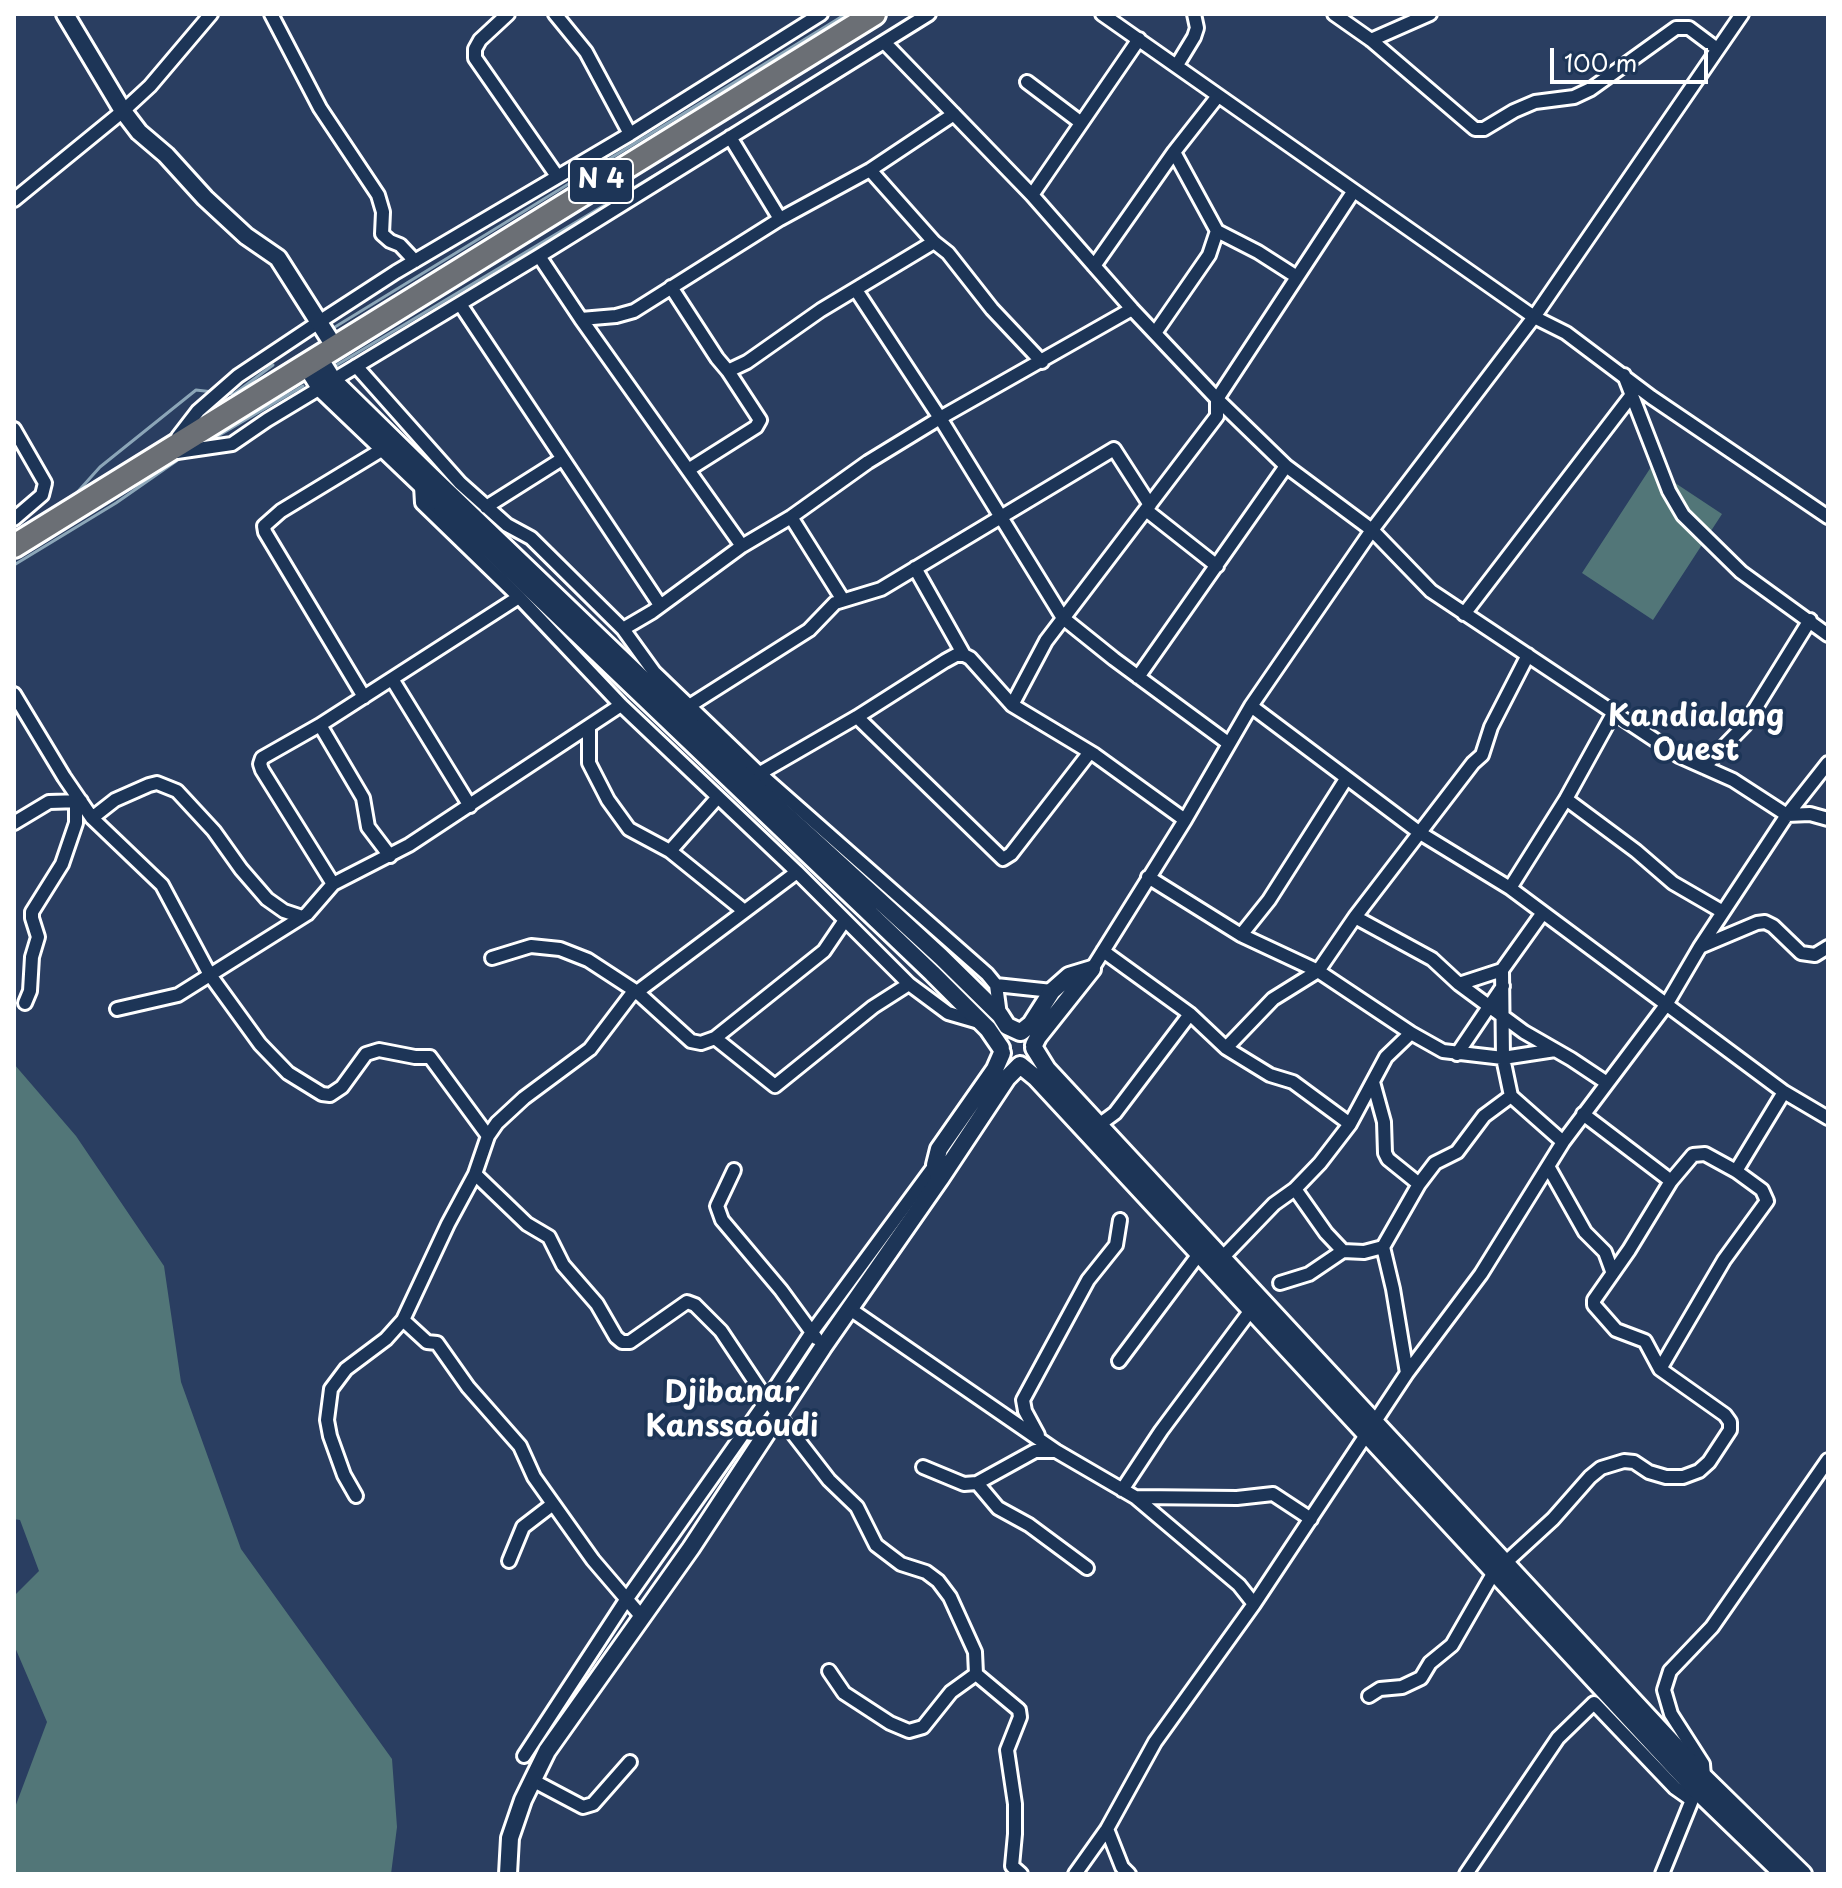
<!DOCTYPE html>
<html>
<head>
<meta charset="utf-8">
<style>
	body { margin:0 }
	#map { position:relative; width:1842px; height:1888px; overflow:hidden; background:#2a3e61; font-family:"Playpen Sans",sans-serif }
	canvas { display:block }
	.frame { position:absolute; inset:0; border:16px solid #fff; pointer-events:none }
	.scale { position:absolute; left:1550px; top:48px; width:158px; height:36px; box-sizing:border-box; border:4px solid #fff; border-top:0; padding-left:10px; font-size:24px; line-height:28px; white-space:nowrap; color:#fff; -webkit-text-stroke:6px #1d3557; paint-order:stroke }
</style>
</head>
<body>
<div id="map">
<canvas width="1842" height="1888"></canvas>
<div class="frame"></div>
<div class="scale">100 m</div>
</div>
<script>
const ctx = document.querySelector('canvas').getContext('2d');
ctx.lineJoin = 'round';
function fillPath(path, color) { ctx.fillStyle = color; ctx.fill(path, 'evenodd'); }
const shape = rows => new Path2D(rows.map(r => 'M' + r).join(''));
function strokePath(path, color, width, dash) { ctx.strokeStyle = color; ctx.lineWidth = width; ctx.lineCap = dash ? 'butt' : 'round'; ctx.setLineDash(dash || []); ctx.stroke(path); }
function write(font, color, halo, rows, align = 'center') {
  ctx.font = font + ' "Playpen Sans",sans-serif'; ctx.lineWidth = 7; ctx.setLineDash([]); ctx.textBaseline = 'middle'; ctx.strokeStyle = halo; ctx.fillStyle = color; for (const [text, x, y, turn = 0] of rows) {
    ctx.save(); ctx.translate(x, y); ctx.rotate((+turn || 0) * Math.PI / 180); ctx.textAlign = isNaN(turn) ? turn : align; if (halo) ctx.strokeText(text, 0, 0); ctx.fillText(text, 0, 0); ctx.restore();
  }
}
fillPath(shape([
	[1651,467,1722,514,1653,620,1582,573],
	[14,1064,76,1136,164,1266,181,1382,241,1549,392,1759,397,1827,391,1874,14,1874,14,1810,47,1722,14,1645,14,1596,39,1571,20,1520,14,1519]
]), '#527678');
strokePath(shape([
	[904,23,917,14],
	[335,327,846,14],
	[335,366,717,138],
	[225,393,234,394,273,365],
	[206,443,303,386],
	[73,497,100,467,196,390,213,392],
	[14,565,116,503,182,457]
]), '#8ca6b8', 3);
const street = shape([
	[271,14,320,108,378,195,383,212,382,234,390,241,400,245,415,261],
	[508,14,480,40,475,49,475,58,557,176],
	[555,14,586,52,630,134],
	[1102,14,1534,317,1566,333,1651,397,1828,517],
	[1334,14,1371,40,1475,129,1484,129,1514,111,1535,102,1574,97,1591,89,1676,28,1689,28,1717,49],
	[1371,40,1430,14],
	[884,42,1032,195,1132,309,1217,399,1286,466,1372,530,1431,591,1679,756,1733,780,1787,815,1810,814,1828,819],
	[1177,65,1194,37,1197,28,1194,14],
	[1027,82,1080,122],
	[730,137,780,219],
	[870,170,934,242,948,253,992,309,1042,362],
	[1032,195,1139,39],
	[14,200,123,111,150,86,211,14],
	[1217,231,1258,252,1297,277],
	[539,256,581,319,742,546],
	[1094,266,1174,152],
	[671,287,717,358,728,371,747,362,821,310,934,242],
	[856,290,940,418,1063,618,1114,659,1228,743],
	[460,304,660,605],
	[581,319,616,316,634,311,780,219,870,170,954,114],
	[1155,333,1209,255,1217,231,1174,152,1218,96],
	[356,366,460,483,507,525,531,538,623,629,654,672,759,773,987,974,996,985,1000,1015],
	[1624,375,1669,491,1683,515,1741,572,1828,635],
	[14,429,45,483,42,495,14,519],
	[178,437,198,411,238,376,319,322,396,272,630,134,821,14],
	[177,452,232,444,267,420,539,256,929,14],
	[688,470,756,427,760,420,728,371],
	[426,481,421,486,422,503,519,597,621,705,797,872,909,984,948,1013,979,1022],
	[486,507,562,459],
	[1146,510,1217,566],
	[791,517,843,600],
	[915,568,964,655],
	[1464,614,1631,396],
	[623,629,652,612,742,546,791,517,868,462,940,418,1132,309],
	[1138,677,1286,466],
	[392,679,470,806],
	[14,694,64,777,92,818,162,885,210,975,260,1044,288,1073,322,1094,330,1095,342,1087,366,1054,379,1050,415,1057,430,1057,488,1136],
	[364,697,265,532,264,526,281,511,383,449],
	[1012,705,1046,641,1217,416,1217,399,1353,192],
	[689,706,809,630,835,603,881,589,1114,449,1150,505],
	[1251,706,1420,833,1510,888,1784,1092,1828,1118],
	[857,717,1003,859,1011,854,1090,752],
	[320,725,363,798,368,827,390,856],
	[589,726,589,763,608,800,629,829,670,851],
	[1704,767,1745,725,1810,620],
	[755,776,857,717,945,661,956,655,964,655,970,658,1012,705,1095,755,1185,820],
	[718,797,670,851,743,910],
	[1566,799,1636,851,1673,883,1723,912],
	[92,818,115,800,149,785,157,783,177,791,214,831,241,869,267,899,284,911,302,917],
	[14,823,49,802,81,801],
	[1148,877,1241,935,1318,971,1411,1033,1443,1051,1503,1058,1555,1050],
	[333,884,262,770,260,764,262,758,320,725,519,597],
	[1510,888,1566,799,1614,712],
	[1355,917,1432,959,1459,984,1524,1032,1571,1059,1607,1083],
	[1241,935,1269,900,1346,779],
	[1700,947,1757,923,1765,922,1773,926,1801,953,1815,955,1828,947],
	[1103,951,1190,1014,1226,1048,1270,1075,1293,1082,1350,1124],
	[492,958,531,946,560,949,588,960,637,992,797,872],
	[1092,969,1185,820,1251,706,1372,530,1534,317,1742,14],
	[1502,970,1503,1058,1511,1096,1563,1142],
	[1459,984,1502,970,1542,914],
	[996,985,1052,991],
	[25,1003,30,991,32,957,38,937,32,918,32,912,62,864,76,823,76,801],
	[117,1009,178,995,307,914,333,884,409,845,621,705],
	[715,1038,824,951,845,920],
	[1226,1048,1273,999,1318,971,1355,917,1473,763,1482,755,1491,727,1528,655],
	[1457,1054,1503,986],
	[1373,1082,1384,1122,1385,1153,1388,1159,1419,1184],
	[1583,1114,1671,1181],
	[1092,1130,1115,1113,1190,1014],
	[1549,1168,1585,1232,1605,1252,1612,1271],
	[734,1170,717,1206,722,1220,781,1290,816,1338],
	[1736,1171,1784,1092],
	[475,1174,527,1224,549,1237,563,1265,597,1304,616,1337,622,1342,630,1342,687,1302,695,1305,721,1331,767,1400,829,1480,857,1507,876,1545,901,1564,926,1572,938,1581,950,1597,975,1652,976,1674,1019,1710,1020,1717,1007,1750,1015,1804,1015,1834,1012,1866,1021,1874],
	[1295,1189,1326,1233,1343,1251],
	[1383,1247,1393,1289,1407,1373],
	[1222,1258,1274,1204,1295,1189,1320,1163,1350,1124,1386,1057,1411,1033],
	[1280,1283,1309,1274,1343,1251,1364,1252,1383,1247,1419,1184,1435,1163,1457,1152,1484,1116,1511,1096],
	[850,1309,1056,1451,1135,1497,1239,1585,1254,1604],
	[403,1320,427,1342,437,1343,468,1387,520,1446,534,1477,593,1560,641,1616],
	[1119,1361,1199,1254],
	[1038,1435,1025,1411,1023,1400,1088,1280,1116,1245,1120,1220],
	[923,1467,964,1484,977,1483,1035,1451,1056,1451],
	[977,1483,998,1508,1029,1525,1087,1568],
	[1122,1490,1161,1431,1251,1310],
	[356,1496,344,1475,330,1436,327,1420,331,1389,346,1369,386,1339,403,1320,448,1224,475,1174,488,1136,497,1123,524,1098,590,1049,631,995,637,992,691,1041,701,1043,715,1038,775,1086,873,1007,909,984],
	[1135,1497,1237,1498,1273,1494,1311,1519],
	[509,1561,523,1527,553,1504],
	[1505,1563,1553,1519,1590,1477,1601,1468,1624,1461,1634,1462,1649,1472,1666,1477,1683,1477,1699,1471,1709,1462,1730,1430,1730,1422,1725,1415,1660,1369,1645,1341,1616,1330,1594,1305,1594,1300,1629,1250,1671,1181,1693,1155,1705,1154,1736,1171,1762,1190,1767,1201,1724,1260,1660,1369],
	[829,1671,844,1693,890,1723,909,1731,923,1727,951,1692,976,1674],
	[1369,1696,1380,1689,1402,1687,1421,1678,1430,1663,1452,1645,1494,1572],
	[524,1756,626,1600,767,1400,812,1332,935,1165],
	[532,1780,583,1807,593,1804,630,1762],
	[1107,1829,1122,1867,1129,1874],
	[1075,1874,1107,1829,1155,1742,1254,1604,1407,1373,1481,1274,1563,1142,1666,1005,1700,947,1787,815,1828,763],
	[1466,1874,1558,1738,1594,1703,1675,1788,1692,1800],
	[1662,1874,1696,1790,1704,1777,1703,1764,1671,1714,1664,1690,1670,1671,1712,1627,1828,1460]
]);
const secondary = shape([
	[65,14,123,111,139,132,166,155,205,198,246,236,278,258,334,346],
	[318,356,333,380,431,476,748,780,941,957,1000,1015,1007,1026,1020,1032],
	[305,364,320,388,932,973,988,1029,1001,1048],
	[1021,1032,1031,1024,1052,991,1069,976,1092,969],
	[1034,1045,1038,1037,1092,969],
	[1034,1048,1047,1069,1704,1777,1803,1874],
	[940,1179,935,1165,939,1149,995,1069,1002,1053],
	[508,1874,510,1838,523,1800,547,1751,691,1548,823,1347,940,1179,1007,1078,1020,1065,1036,1078,1087,1133,1696,1790,1783,1874]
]);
const highway = shape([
	[14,546,874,14]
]);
strokePath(street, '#fff', 18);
strokePath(secondary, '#fff', 22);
strokePath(highway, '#fff', 28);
strokePath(street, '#1d3557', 12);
strokePath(secondary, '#1d3557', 16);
strokePath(highway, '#6b6f75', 22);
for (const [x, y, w] of [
	[601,181,64]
]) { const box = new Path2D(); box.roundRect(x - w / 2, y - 22, w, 44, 6); ctx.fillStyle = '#1d3557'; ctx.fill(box); strokePath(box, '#fff', 2); }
write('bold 26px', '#fff', null, [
	["N 4",601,181]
]);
write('bold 30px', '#fff', '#1d3557', [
	["Kandialang",1696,718],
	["Ouest",1696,752],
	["Djibanar",732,1394],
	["Kanssaoudi",732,1428]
]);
</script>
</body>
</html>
